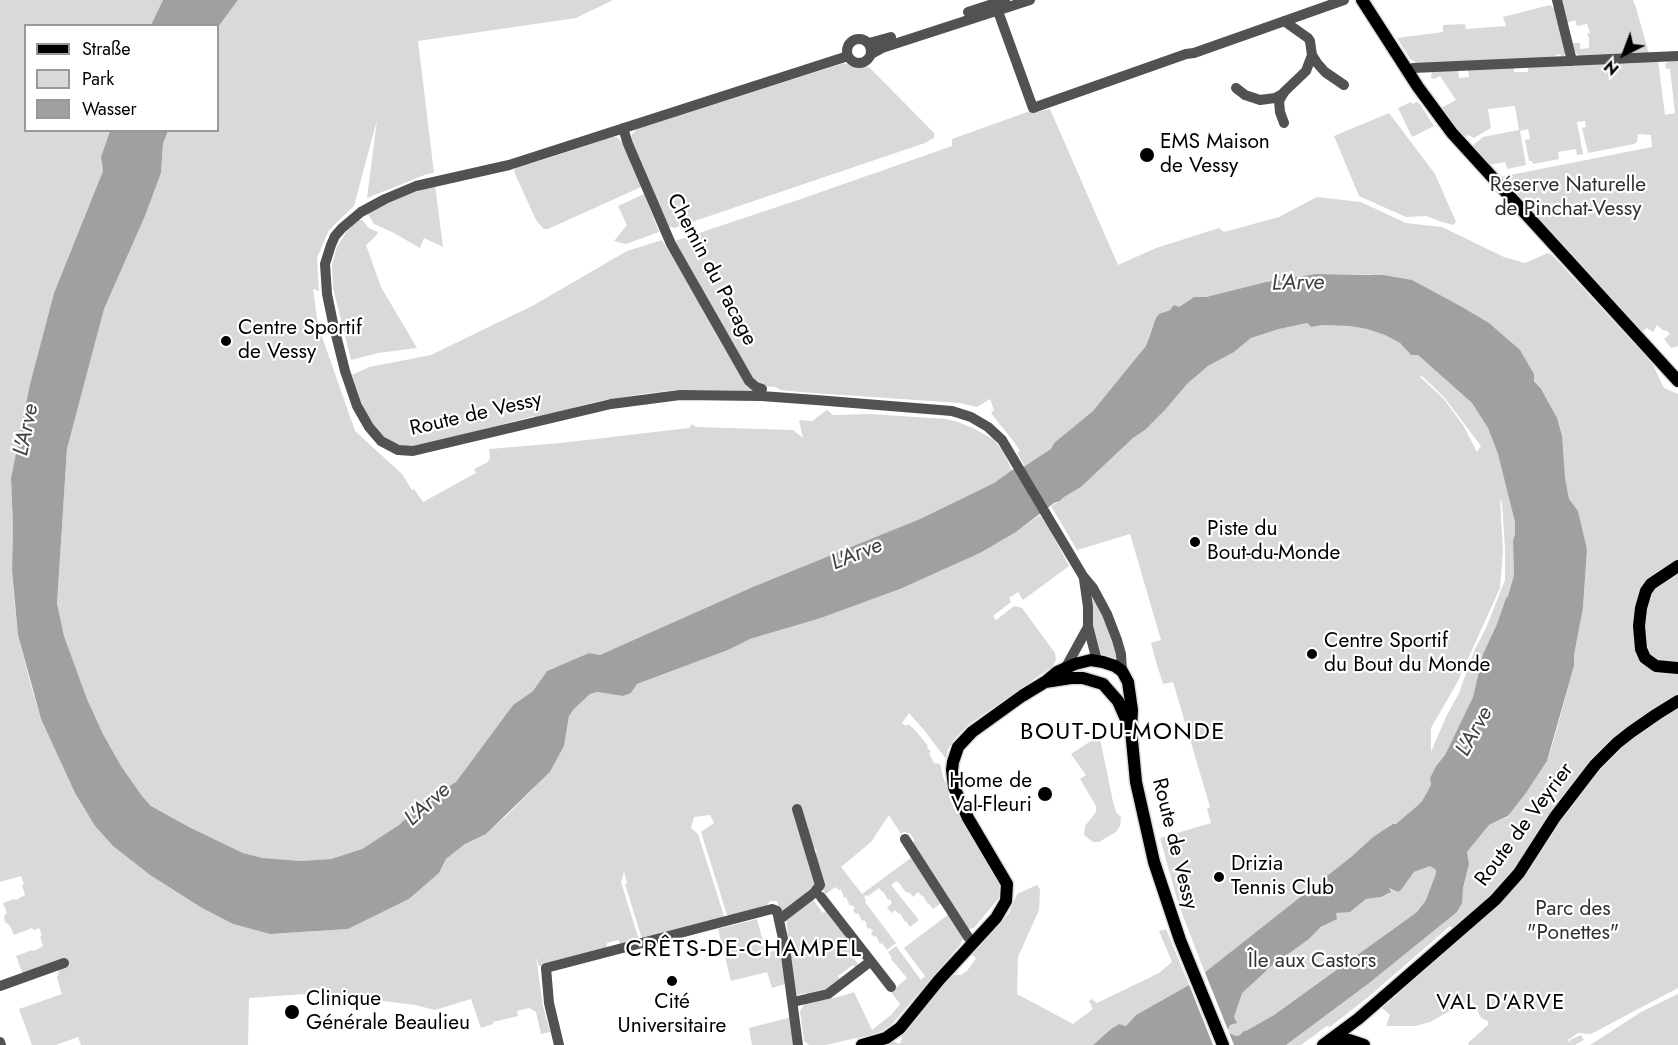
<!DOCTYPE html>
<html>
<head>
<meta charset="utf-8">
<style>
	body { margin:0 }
	#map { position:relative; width:1678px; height:1045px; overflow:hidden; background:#fff; font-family:Jost,sans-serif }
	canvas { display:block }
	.legend { position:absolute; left:24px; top:24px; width:195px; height:108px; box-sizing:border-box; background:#fff; border:2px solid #999; margin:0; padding:8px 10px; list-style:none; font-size:18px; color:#000 }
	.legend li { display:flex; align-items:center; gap:12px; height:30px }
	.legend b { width:30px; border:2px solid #999 }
	.north { position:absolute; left:1594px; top:24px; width:60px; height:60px; -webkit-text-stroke:4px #fff; paint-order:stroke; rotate:222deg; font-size:16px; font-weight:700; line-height:24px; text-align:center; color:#000 }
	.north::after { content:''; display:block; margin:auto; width:21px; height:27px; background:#000; clip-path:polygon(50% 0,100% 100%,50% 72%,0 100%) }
</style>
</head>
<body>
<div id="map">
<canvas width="1678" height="1045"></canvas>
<ul class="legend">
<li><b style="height:8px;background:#000"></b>Straße</li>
<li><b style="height:16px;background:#d9d9d9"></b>Park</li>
<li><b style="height:16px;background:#a0a0a0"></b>Wasser</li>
</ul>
<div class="north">N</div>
</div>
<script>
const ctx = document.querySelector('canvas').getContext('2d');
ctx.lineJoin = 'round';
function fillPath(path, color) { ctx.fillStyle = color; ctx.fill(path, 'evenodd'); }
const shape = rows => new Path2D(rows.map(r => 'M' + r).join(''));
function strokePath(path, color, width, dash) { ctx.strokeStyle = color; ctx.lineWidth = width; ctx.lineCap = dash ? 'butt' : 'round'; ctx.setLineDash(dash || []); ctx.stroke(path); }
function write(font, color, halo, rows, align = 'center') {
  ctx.font = font + ' Jost,sans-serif'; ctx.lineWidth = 4.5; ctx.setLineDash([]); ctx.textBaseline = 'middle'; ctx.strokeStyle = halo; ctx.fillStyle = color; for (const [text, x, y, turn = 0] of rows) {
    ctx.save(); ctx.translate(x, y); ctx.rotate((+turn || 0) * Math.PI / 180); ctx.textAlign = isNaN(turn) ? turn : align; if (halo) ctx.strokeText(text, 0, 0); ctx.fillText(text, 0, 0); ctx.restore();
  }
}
fillPath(shape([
	[0,0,163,0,151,25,26,26,26,130,110,131,101,157,103,171,54,293,30,384,11,478,13,526,12,571,14,598,18,635,31,686,41,719,75,793,95,826,113,846,150,875,202,908,233,924,270,934,348,929,409,899,439,873,446,859,465,844,486,834,507,815,550,772,564,746,569,716,574,709,590,694,597,692,623,696,631,693,637,684,728,650,750,639,821,618,900,589,980,553,1016,532,1040,515,1049,528,1069,566,1023,600,1018,592,1009,598,1011,602,993,616,996,620,1014,606,1022,608,1055,653,1056,660,1053,666,968,725,955,738,948,749,946,759,924,730,909,713,902,723,906,726,908,724,916,731,928,746,927,748,931,751,929,754,934,763,940,764,943,777,961,819,996,875,999,883,999,892,998,899,974,928,969,929,966,928,913,846,914,839,910,834,904,832,901,834,889,815,871,842,841,867,862,894,912,857,941,903,933,909,929,904,928,904,923,896,922,896,918,892,913,897,909,892,907,893,903,889,900,884,896,881,891,885,919,920,910,927,906,921,905,922,900,913,899,914,895,910,892,913,887,908,892,903,890,899,888,900,883,891,882,892,879,888,868,896,866,895,864,897,866,900,865,902,896,943,887,950,882,943,880,944,876,936,874,937,871,933,873,931,870,928,868,929,866,925,867,924,864,920,862,921,858,913,856,914,853,910,855,908,852,905,850,906,846,897,844,898,841,889,839,890,835,887,826,894,822,889,823,887,814,856,817,851,813,847,810,846,798,809,795,810,817,879,815,888,786,911,780,911,777,901,770,901,765,908,730,916,727,915,701,832,714,823,710,815,694,817,691,828,698,834,724,916,723,918,642,939,625,884,627,883,624,872,621,882,639,940,621,945,618,940,607,943,607,948,539,966,536,957,543,1006,550,1032,541,1034,536,1012,529,1008,517,1011,518,1016,493,1022,493,1024,481,1028,471,999,435,1010,415,1005,319,993,249,998,248,1045,81,1045,78,1037,56,1045,32,1045,19,1009,62,994,57,978,60,967,66,964,64,961,23,975,16,956,32,950,34,951,43,946,40,936,42,935,39,928,34,930,32,928,14,935,10,926,5,922,4,916,7,913,3,903,14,899,16,900,25,895,22,885,24,884,21,876,0,882],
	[238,0,613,0,576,18,418,41,434,173,427,174,367,198,377,120,354,206,329,230,317,258,319,291,313,289,318,325,355,431,402,474,412,490,414,489,423,502,476,473,474,469,488,462,490,458,489,449,561,443,689,428,692,424,696,427,793,430,803,438,799,420,812,421,827,410,833,415,870,414,946,419,958,422,975,429,993,439,1002,450,1012,470,994,483,920,519,600,655,589,653,547,671,533,691,513,705,456,782,424,801,399,825,362,849,331,859,301,861,263,858,243,853,189,827,151,806,142,796,121,766,103,734,87,699,64,636,57,603,67,449,104,309,145,216,161,173,163,144,168,131,218,130,218,27],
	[1561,0,1633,0,1634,4,1635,4,1649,54,1581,57,1574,51,1573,43,1580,43,1580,49,1589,48,1589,38,1587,34,1590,33,1587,24,1577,26,1575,20,1567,23],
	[1550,5,1556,10,1567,52,1563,57,1559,54,1550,58,1419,64,1411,60,1397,38,1443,32,1443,25,1465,24,1466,29,1506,26,1503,17],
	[1678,59,1678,346,1671,348,1664,339,1670,334,1666,330,1664,331,1657,325,1653,332,1647,328,1641,333,1500,177,1652,147,1651,135,1638,134,1637,142,1634,144,1588,153,1582,128,1586,127,1585,121,1577,122,1583,154,1577,155,1576,149,1558,152,1559,159,1533,164,1532,161,1529,161,1525,140,1530,139,1528,129,1520,131,1526,165,1507,169,1505,162,1488,165,1471,147,1483,137,1519,130,1515,106,1488,109,1491,128,1474,138,1468,135,1464,138,1441,108,1456,100,1440,76,1434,79,1431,78,1432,71,1458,69,1459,78,1469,77,1468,69,1514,66,1514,72,1528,72,1528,66,1658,60,1665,115,1675,113,1670,69,1666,69,1665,63,1668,63,1667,60],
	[844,63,856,68,866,66,870,68,934,133,934,138,925,143,674,228,667,226,631,141,632,134,637,129],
	[1411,102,1412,104,1417,102,1420,104,1434,126,1412,137,1398,108],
	[1050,109,1118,265,1156,248,1219,228,1224,232,1279,217,1317,197,1361,202,1406,223,1442,227,1504,257,1525,263,1548,253,1552,255,1652,363,1664,388,1678,394,1678,988,1591,1034,1578,1033,1568,1040,1570,1043,1570,1040,1581,1035,1584,1040,1575,1045,1469,1045,1468,1043,1488,1025,1488,1021,1481,1018,1473,1002,1458,1009,1457,1007,1430,1022,1416,1026,1386,1026,1390,1015,1382,1008,1462,938,1450,926,1372,994,1330,1027,1327,1026,1301,1045,1286,1045,1368,984,1457,912,1461,903,1463,888,1469,864,1467,852,1489,825,1508,817,1511,812,1526,793,1547,761,1553,743,1574,666,1574,655,1583,608,1587,549,1578,511,1569,500,1550,405,1510,342,1489,323,1412,280,1369,274,1315,274,1266,282,1206,297,1194,297,1179,307,1163,312,1152,328,1146,346,1136,360,1093,411,1054,443,1052,449,1025,466,1017,453,1020,451,1014,442,991,413,994,410,990,399,977,407,960,403,800,392,781,390,775,387,761,386,756,384,675,241,801,199,952,146,952,139,1033,110,1038,112],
	[1389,113,1435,174,1456,222,1453,225,1442,222,1426,216,1406,217,1359,196,1334,136],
	[612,137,617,137,624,144,641,187,548,229,544,229,541,226,536,220,515,174,514,170,516,168,543,160],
	[435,185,443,247,424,238,420,248,392,232,374,224,368,214,389,201],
	[644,194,659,232,626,244,614,241,627,225,618,206],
	[358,220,362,220,369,228,378,232,376,236,366,245,381,287,417,348,378,353,351,360,333,288,332,264,337,247,348,229],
	[662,240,747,383,759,391,676,390,642,394,600,401,535,418,534,416,415,448,403,447,389,441,377,430,364,410,352,375,369,367,431,355,534,305,627,251],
	[1307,323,1311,327,1323,325,1350,326,1367,329,1385,335,1400,343,1411,355,1418,355,1472,403,1488,428,1498,454,1509,496,1515,522,1515,534,1513,541,1514,575,1508,596,1506,598,1497,624,1483,654,1473,697,1445,755,1436,766,1430,778,1431,785,1422,801,1407,816,1396,824,1373,837,1351,857,1205,973,1178,903,1160,838,1211,823,1207,809,1210,807,1173,682,1163,684,1157,665,1151,643,1161,640,1130,534,1077,550,1051,506,1060,501,1064,497,1081,487,1133,438,1145,430,1165,410,1187,384,1208,366,1234,352,1251,338,1279,329],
	[1418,375,1423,377,1444,397,1481,446,1477,452,1463,425,1444,399],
	[1500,499,1502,503,1505,549,1505,580,1486,628,1475,649,1459,693,1446,717,1431,752,1431,728,1457,683,1500,588,1503,551],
	[1091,591,1104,617,1117,656,1114,660,1099,655,1092,635],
	[1094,739,1099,740,1101,743,1113,802,1116,812,1121,817,1120,826,1116,832,1099,842,1093,842,1084,835,1085,826,1096,812,1096,806,1080,779,1086,775,1071,754],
	[1430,866,1436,870,1436,873,1426,900,1417,912,1274,1015,1240,1035,1236,1036,1229,1033,1228,1030,1234,1017,1241,993,1265,972,1266,969,1309,939,1322,927,1336,919,1336,913,1354,909,1366,899,1381,897,1390,893,1389,888,1397,892,1401,890,1414,872],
	[1037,885,1040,889,1039,910,1018,957,1017,994,1073,1024,1093,1009,1089,1001,1092,999,1097,1003,1159,973,1172,962,1159,931,1166,929,1189,985,1136,1015,1126,1026,1119,1024,1111,1029,1093,1045,885,1045,893,1041,900,1044,902,1038,900,1036,952,975,961,975,967,971,976,958,972,955,1009,913,1017,894],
	[812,898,822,912,824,913,826,911,856,950,851,955,859,965,856,969,853,965,838,976,840,980,826,991,807,995,807,993,795,995,786,919],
	[949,914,961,931,963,939,960,945,892,1024,884,1030,874,1034,826,1045,809,1045,804,1041,800,1011,804,1005,808,1003,842,996,854,992,872,1030,891,1015,900,1004,891,992,907,978,891,959,892,958,888,952,896,946,921,980,925,976,904,948],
	[757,919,766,953,781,949,788,983,772,988,767,972,731,981,718,929],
	[1678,994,1678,1045,1590,1045,1641,1012],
	[792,1017,794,1045,752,1045,749,1028]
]), '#d9d9d9');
fillPath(shape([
	[163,0,238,0,218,27,151,25],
	[110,131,168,131,163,144,161,173,145,216,104,309,67,449,57,603,64,636,87,699,103,734,121,766,142,796,151,806,189,827,243,853,263,858,301,861,331,859,362,849,399,825,424,801,456,782,513,705,533,691,547,671,589,653,600,655,753,587,920,519,994,483,1012,470,1025,466,1051,449,1054,443,1093,411,1146,346,1156,318,1159,314,1170,310,1174,305,1179,307,1194,297,1206,297,1266,282,1315,274,1383,275,1412,280,1462,307,1489,323,1520,350,1534,374,1534,381,1541,389,1557,418,1562,436,1565,478,1569,499,1578,511,1587,549,1583,608,1574,655,1574,666,1547,761,1526,793,1508,816,1489,825,1467,852,1469,864,1463,888,1462,903,1457,912,1368,984,1286,1045,1093,1045,1111,1029,1119,1024,1126,1026,1136,1015,1189,985,1351,857,1373,837,1393,824,1396,824,1416,807,1422,801,1431,785,1430,778,1436,766,1445,755,1473,697,1483,654,1497,624,1506,598,1508,596,1514,575,1513,541,1515,534,1515,522,1498,454,1488,428,1472,403,1418,355,1411,355,1400,343,1385,335,1367,329,1350,326,1323,325,1311,327,1307,323,1279,329,1251,338,1234,352,1208,366,1187,384,1165,410,1145,430,1133,438,1081,487,1064,497,1060,501,1054,503,1016,532,980,553,900,589,821,618,750,639,728,650,637,684,631,693,623,696,597,692,590,694,574,709,569,716,564,746,550,772,486,834,465,844,446,859,439,873,409,899,348,929,270,934,233,924,202,908,150,875,113,846,95,826,75,793,41,719,18,635,12,571,13,526,11,478,30,384,54,293,103,171,101,157],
	[1430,866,1436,870,1436,873,1426,900,1417,912,1274,1015,1246,1031,1244,1031,1240,1035,1236,1036,1229,1033,1228,1030,1230,1025,1237,1023,1234,1017,1242,993,1265,972,1267,969,1309,939,1321,927,1337,919,1336,913,1350,912,1366,899,1381,897,1391,892,1389,888,1398,892,1401,890,1414,872]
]), '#a0a0a0');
fillPath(shape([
	[1204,970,1234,1045,1213,1045,1188,982]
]), '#fff');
const major = shape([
	[1362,0,1418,87,1452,133,1678,381],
	[1678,566,1651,584,1646,591,1641,608,1639,626,1641,649,1645,658,1656,666,1678,668],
	[1045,682,1071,678,1083,678,1103,684,1118,701,1129,726],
	[1330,1043,1349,1040,1364,1045],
	[862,1045,886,1038,900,1028,939,980,996,918,1006,901,1007,884,968,818,954,787,952,770,953,762,958,747,972,732,1022,696,1045,682,1057,672,1075,664,1091,660,1103,662,1115,666,1122,671,1128,682,1132,710,1131,730,1136,782,1154,862,1180,940,1223,1045],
	[1323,1045,1358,1019,1495,900,1519,873,1555,817,1595,765,1617,743,1631,732,1657,714,1678,701]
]);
strokePath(major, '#dbdbdb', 15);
strokePath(shape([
	[1557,0,1572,61],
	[995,3,1033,108,1186,54,1194,53,1344,0],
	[968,12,1005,0],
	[1284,21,1308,38,1310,41,1312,55,1317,63,1325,72,1344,85],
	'847 51a12 12 0 1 1 24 0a12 12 0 1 1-24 0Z',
	[869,43,891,37],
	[871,54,882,48,1030,0],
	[848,56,509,165,416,186,385,199,361,212,342,228,335,236,331,245,325,264,327,294,333,323,345,371,357,406,369,427,381,441,398,450,413,451,611,404,680,395,761,396,816,400,952,411,971,417,988,427,1002,440,1083,576,1093,588,1107,614,1117,640,1121,654,1122,671],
	[1408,71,1413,68,1678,56],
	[1236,88,1245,95,1260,100,1275,98,1284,93],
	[1284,123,1280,112,1279,101,1284,92,1306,71,1312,55],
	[623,128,628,144,671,244,749,381,756,387,762,389],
	[1084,579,1088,607,1088,626,1097,661],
	[1066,667,1088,627],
	[905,839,968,937,973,942],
	[821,897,891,987],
	[780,919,814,893,820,885,797,809],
	[0,986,64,963],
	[793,1002,828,994,871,961],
	[0,1042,1,1045],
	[559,1045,549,1003,546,968,772,909,777,911,785,948,798,1045]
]), '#525252', 10);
strokePath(major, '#000', 12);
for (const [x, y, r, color] of [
	[1147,155,8,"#000"],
	[226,341,6,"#000"],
	[1195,542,6,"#000"],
	[1312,654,6,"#000"],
	[1045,794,8,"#000"],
	[1219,877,6,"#000"],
	[672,981,6,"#000"],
	[292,1012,8,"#000"]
]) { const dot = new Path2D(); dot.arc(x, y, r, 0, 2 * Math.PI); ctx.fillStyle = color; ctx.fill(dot); strokePath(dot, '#fff', 2); }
write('21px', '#000', '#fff', [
	["EMS Maison",1160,143],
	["de Vessy",1160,167],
	["Centre Sportif",238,329],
	["de Vessy",238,353],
	["Piste du",1207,530],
	["Bout-du-Monde",1207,554],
	["Centre Sportif",1324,642],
	["du Bout du Monde",1324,666],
	["Home de",1032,782,"right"],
	["Val-Fleuri",1032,806,"right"],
	["Drizia",1231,865],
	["Tennis Club",1231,889],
	["Clinique",306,1000],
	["Générale Beaulieu",306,1024],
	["Cité",672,1003,"center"],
	["Universitaire",672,1027,"center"]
], 'left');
write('21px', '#303030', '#fff', [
	["Réserve Naturelle",1568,186],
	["de Pinchat-Vessy",1568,210],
	["Parc des",1573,910],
	["\"Ponettes\"",1573,934],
	["Île aux Castors",1312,962]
]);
write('21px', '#000', '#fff', [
	["Chemin du Pacage",711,270,62],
	["Route de Vessy",476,415,-13],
	["Route de Veyrier",1525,825,-53],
	["Route de Vessy",1174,844,76]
]);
write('italic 22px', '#414141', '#fff', [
	["L'Arve",1298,284,-1],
	["L'Arve",27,430,-78],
	["L'Arve",857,555,-22],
	["L'Arve",1475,732,-61],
	["L'Arve",428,805,-42]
]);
ctx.letterSpacing = '1.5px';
write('22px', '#000', '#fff', [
	["VAL D'ARVE",1501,1004]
]);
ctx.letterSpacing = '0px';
ctx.letterSpacing = '1.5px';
write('24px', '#000', '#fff', [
	["BOUT-DU-MONDE",1123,733],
	["CRÊTS-DE-CHAMPEL",744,950]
]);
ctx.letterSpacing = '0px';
</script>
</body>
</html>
